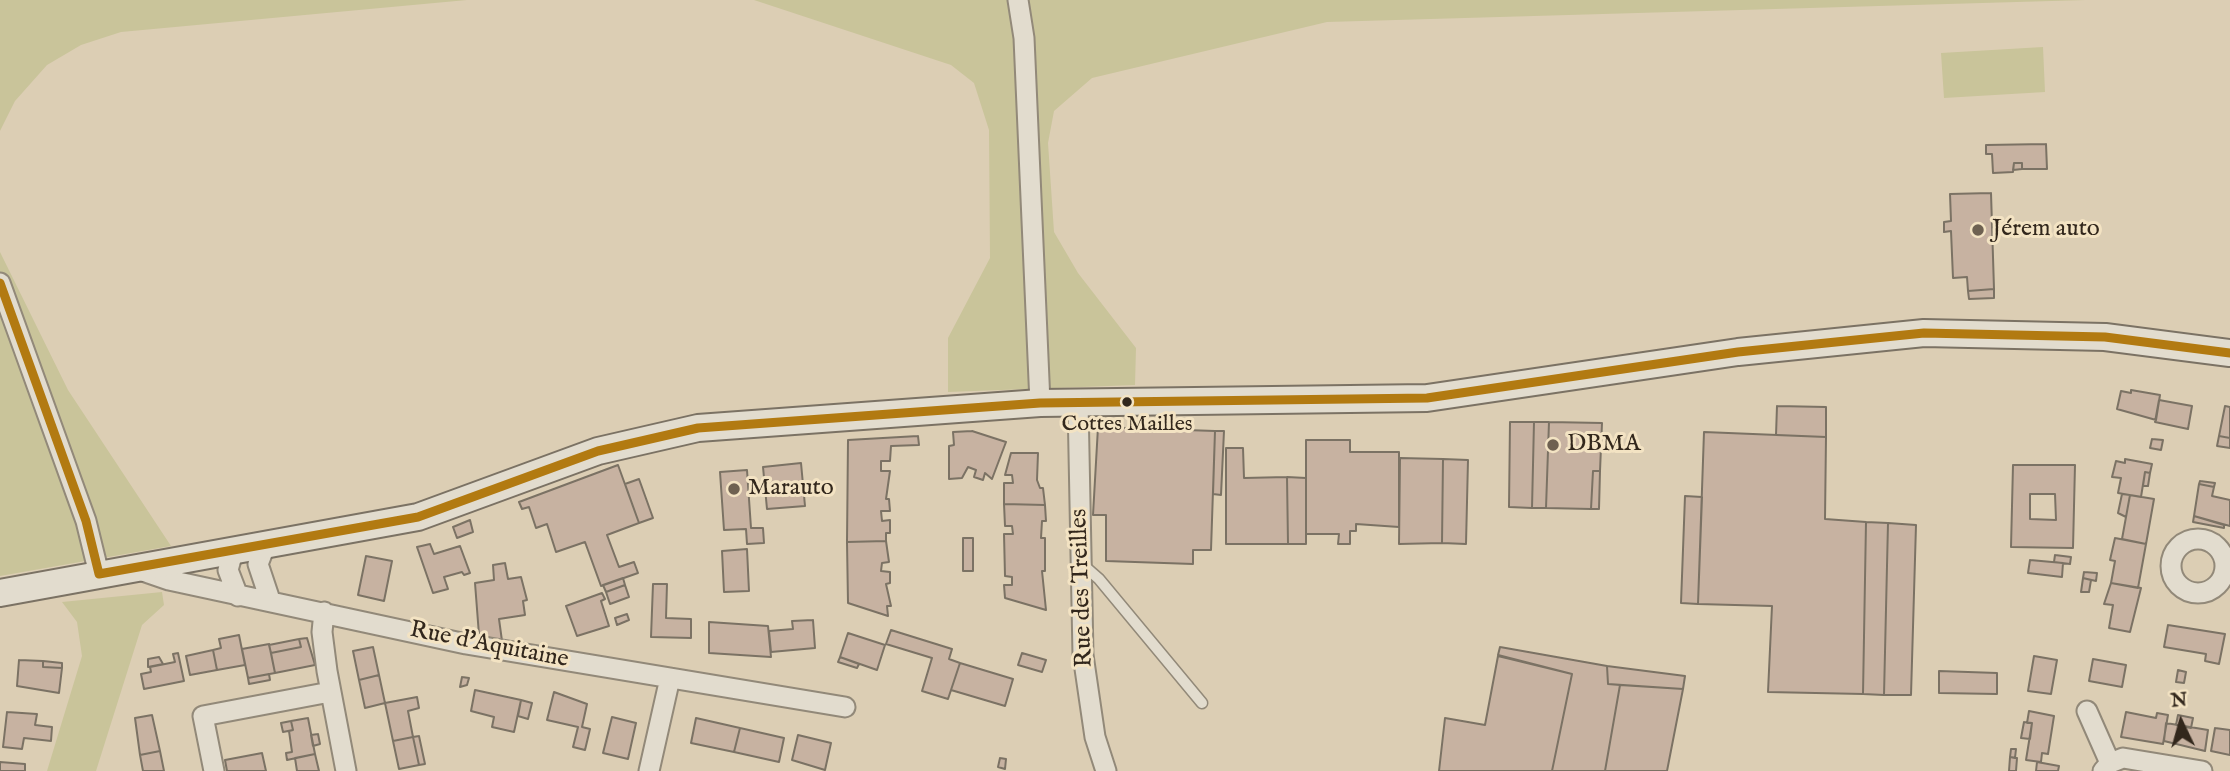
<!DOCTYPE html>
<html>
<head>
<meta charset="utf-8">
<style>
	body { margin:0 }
	#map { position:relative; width:2230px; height:771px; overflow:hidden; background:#dcceb4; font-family:"IM FELL English",serif }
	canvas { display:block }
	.north { position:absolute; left:2146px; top:687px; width:70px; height:70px; -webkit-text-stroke:5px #f3e3c3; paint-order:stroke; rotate:355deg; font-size:19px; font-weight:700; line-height:28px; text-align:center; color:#32271c }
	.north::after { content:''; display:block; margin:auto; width:24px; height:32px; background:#32271c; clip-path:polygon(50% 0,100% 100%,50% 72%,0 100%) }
</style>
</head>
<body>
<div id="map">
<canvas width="2230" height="771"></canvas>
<div class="north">N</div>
</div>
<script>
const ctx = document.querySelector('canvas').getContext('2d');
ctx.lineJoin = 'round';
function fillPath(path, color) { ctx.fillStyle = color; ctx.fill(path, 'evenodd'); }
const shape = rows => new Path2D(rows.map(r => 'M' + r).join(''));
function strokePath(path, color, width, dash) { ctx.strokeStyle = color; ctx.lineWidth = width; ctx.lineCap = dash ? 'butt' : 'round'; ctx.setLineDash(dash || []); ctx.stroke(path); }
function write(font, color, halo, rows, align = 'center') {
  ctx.font = font + ' "IM FELL English",serif'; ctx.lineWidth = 6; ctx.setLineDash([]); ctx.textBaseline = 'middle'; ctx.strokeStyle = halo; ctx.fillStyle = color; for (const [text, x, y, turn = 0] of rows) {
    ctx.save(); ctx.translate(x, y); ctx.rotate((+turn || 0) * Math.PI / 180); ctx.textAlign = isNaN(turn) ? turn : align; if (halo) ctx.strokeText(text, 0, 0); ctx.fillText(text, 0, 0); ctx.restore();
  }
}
fillPath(shape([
	[0,0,467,0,121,32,81,45,47,65,15,101,0,131],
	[754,0,2086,0,1327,22,1092,78,1054,111,1048,143,1054,232,1078,273,1136,348,1135,385,948,392,948,338,990,258,989,130,974,83,951,65],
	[2043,47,2045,92,1944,98,1941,53],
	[0,252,68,390,171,546,0,576],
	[162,592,164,605,142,625,96,771,47,771,82,656,77,622,62,602]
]), '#c9c49a');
const building = shape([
	[2046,144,2047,169,2022,169,2022,163,2014,163,2013,172,1993,173,1992,154,1986,154,1986,145,2046,144],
	[2014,163,2022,163,2022,169,2013,170,2014,163],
	[1991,193,1994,289,1968,291,1967,277,1953,278,1951,231,1944,232,1944,222,1951,221,1950,194,1991,193],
	[1994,289,1994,298,1969,299,1968,291,1994,289],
	[2131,390,2160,395,2156,420,2117,409,2121,391,2131,393,2131,390],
	[2159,400,2192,406,2188,429,2155,422,2159,400],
	[1777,406,1826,407,1826,437,1776,435,1777,406],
	[2225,406,2230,407,2230,438,2219,436,2225,406],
	[1510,422,1534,422,1532,508,1509,507,1510,422],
	[1534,422,1549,422,1546,508,1532,508,1534,422],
	[1549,422,1602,423,1600,471,1593,471,1591,509,1546,508,1549,422],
	[1098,427,1215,431,1211,550,1193,550,1193,564,1106,561,1106,515,1093,515,1098,427],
	[972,431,1006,442,992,479,985,473,983,480,974,477,976,470,968,467,962,478,949,479,949,446,954,445,953,432,972,431],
	[1215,431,1224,431,1221,495,1213,494,1215,431],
	[1704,432,1826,437,1825,519,1866,522,1863,694,1768,692,1772,606,1698,604,1704,432],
	[918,436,919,445,891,446,890,461,881,461,881,471,890,471,886,499,889,499,890,511,881,511,882,521,890,520,890,533,886,533,886,541,847,542,848,440,918,436],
	[2219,436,2230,438,2230,448,2217,446,2219,436],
	[2152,439,2163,440,2161,450,2150,448,2152,439],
	[1306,440,1350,440,1350,452,1399,452,1399,527,1356,524,1356,531,1350,531,1350,544,1338,544,1339,534,1306,534,1306,440],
	[1226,448,1243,448,1244,478,1287,477,1288,544,1226,544,1226,448],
	[1011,453,1038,453,1037,480,1040,488,1043,488,1045,505,1004,504,1004,483,1013,483,1012,475,1005,475,1011,453],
	[1400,458,1443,459,1442,543,1399,544,1400,458],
	[1443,459,1468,460,1466,544,1442,543,1443,459],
	[2125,459,2152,464,2150,473,2145,472,2141,497,2118,493,2121,478,2112,477,2116,461,2125,463,2125,459],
	[801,463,805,506,767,509,763,467,801,463],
	[618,465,639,523,607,535,619,567,634,562,638,573,601,586,585,542,556,552,547,524,536,528,529,507,522,509,519,502,618,465],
	[2013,465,2075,465,2073,548,2011,547,2013,465],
	[2030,494,2055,494,2056,520,2030,519,2030,494],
	[747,470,751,528,763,528,764,543,747,544,746,529,724,530,720,472,747,470],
	[1593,471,1600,471,1599,509,1591,509,1593,471],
	[2145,472,2150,473,2148,486,2143,486,2145,472],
	[1287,477,1306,478,1306,544,1288,544,1287,477],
	[639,479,653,518,639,523,625,484,639,479],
	[2200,481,2215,483,2214,487,2199,484,2200,481],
	[2199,484,2214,487,2212,496,2230,500,2230,526,2194,516,2199,484],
	[2122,494,2130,495,2126,517,2118,513,2122,494],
	[2130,495,2154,499,2146,544,2122,539,2130,495],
	[1685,496,1702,497,1698,604,1681,603,1685,496],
	[1004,504,1045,505,1046,521,1042,521,1041,538,1045,538,1045,571,1042,571,1046,610,1005,598,1004,585,1012,585,1012,577,1005,576,1004,534,1013,534,1012,526,1005,526,1004,504],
	[2194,516,2224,525,2224,528,2193,522,2194,516],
	[470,520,473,532,457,538,453,527,470,520],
	[1866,522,1888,523,1884,695,1863,694,1866,522],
	[1888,523,1916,525,1911,695,1884,695,1888,523],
	[963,538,973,538,973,571,963,571,963,538],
	[2115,538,2146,544,2138,588,2111,583,2115,561,2110,560,2115,538],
	[886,541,889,562,882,563,881,571,890,572,890,583,886,584,891,606,887,606,888,616,848,603,847,542,886,541],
	[430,544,434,554,460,546,470,573,464,575,462,572,444,577,448,589,433,593,417,547,430,544],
	[747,549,749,591,724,592,722,551,747,549],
	[2055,555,2071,557,2070,564,2054,562,2055,555],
	[366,556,392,561,384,601,358,595,366,556],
	[2030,560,2063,563,2062,577,2028,573,2030,560],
	[505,563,508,579,521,577,527,600,523,601,525,615,499,619,502,641,479,635,475,583,494,580,493,565,505,563],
	[2084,572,2097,573,2096,581,2083,578,2084,572],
	[623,578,625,585,606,592,603,585,623,578],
	[2083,578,2091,580,2089,592,2081,592,2083,578],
	[2111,583,2141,588,2130,632,2109,628,2113,605,2104,604,2111,583],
	[653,584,667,584,666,618,691,619,691,638,651,637,653,584],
	[625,585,629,597,610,604,606,592,625,585],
	[602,593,605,599,601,601,609,626,577,636,566,606,602,593],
	[627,614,629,620,617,625,615,618,627,614],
	[813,620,815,648,771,652,769,631,793,629,792,621,813,620],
	[709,622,768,626,771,657,709,653,709,622],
	[2168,625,2225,634,2219,664,2205,661,2206,654,2164,647,2168,625],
	[891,630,952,649,949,659,960,663,948,699,922,691,932,658,886,644,891,630],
	[848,633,885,645,877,670,840,657,848,633],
	[239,635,245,665,217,670,213,650,221,648,219,639,239,635],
	[307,638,315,665,275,673,271,653,301,647,299,639,307,638],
	[299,639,301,647,271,653,269,645,299,639],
	[269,644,275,673,248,678,242,649,269,644],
	[373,647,379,675,359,680,353,651,373,647],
	[1500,647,1607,666,1608,684,1620,685,1605,771,1552,771,1572,674,1498,655,1500,647],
	[213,650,217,670,190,675,186,656,213,650],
	[178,653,184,681,144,689,141,674,151,672,150,667,175,662,173,654,178,653],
	[1022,653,1046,660,1042,672,1018,665,1022,653],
	[1498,656,1572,674,1552,771,1439,771,1445,718,1485,725,1498,656],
	[2034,656,2057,660,2051,694,2028,691,2034,656],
	[159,657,163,664,148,667,148,659,159,657],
	[840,657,859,664,857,668,838,662,840,657],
	[2093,659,2126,665,2122,687,2089,681,2093,659],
	[19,660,43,661,43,667,62,668,59,693,17,686,19,660],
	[43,661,62,663,62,668,43,667,43,661],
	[960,663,1013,679,1005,706,951,690,960,663],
	[1607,666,1685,676,1683,689,1608,684,1607,666],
	[2178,670,2186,672,2184,683,2176,682,2178,670],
	[1939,671,1997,673,1997,694,1939,693,1939,671],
	[269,674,270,680,249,684,248,678,269,674],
	[379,675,385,703,365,708,359,680,379,675],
	[462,677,469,678,467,685,460,687,462,677],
	[1620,685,1683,689,1667,771,1605,771,1620,685],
	[475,690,521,700,514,732,492,727,494,717,471,711,475,690],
	[554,692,587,704,582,727,590,729,585,750,573,747,578,727,547,720,554,692],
	[417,697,419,708,408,711,413,737,393,741,385,703,417,697],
	[521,700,532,703,528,719,518,716,521,700],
	[2029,711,2054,716,2048,754,2042,753,2041,762,2026,760,2032,723,2027,723,2029,711],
	[7,712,37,714,35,725,52,727,51,741,24,738,22,749,3,747,7,712],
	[2126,712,2156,718,2157,713,2168,715,2163,744,2121,737,2126,712],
	[152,715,160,751,140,755,135,718,152,715],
	[2178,715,2193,718,2191,728,2176,725,2178,715],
	[612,717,636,723,628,759,603,753,612,717],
	[308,718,315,754,287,760,286,753,292,752,289,731,293,730,291,721,308,718],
	[696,718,740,728,734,752,691,743,696,718],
	[291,721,293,730,283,732,281,723,291,721],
	[2024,722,2032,723,2030,739,2021,738,2024,722],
	[2166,723,2208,730,2205,751,2164,741,2166,723],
	[740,728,784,738,779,762,734,752,740,728],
	[2215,728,2230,730,2230,755,2211,751,2215,728],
	[318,734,320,744,313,746,311,735,318,734],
	[798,735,831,743,825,770,792,760,798,735],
	[419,736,425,764,419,765,413,737,419,736],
	[413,737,419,765,399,769,393,741,413,737],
	[2011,749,2016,749,2015,758,2010,757,2011,749],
	[160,751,164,771,143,771,140,755,160,751],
	[262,753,266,771,227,771,225,760,262,753],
	[315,754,319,771,297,771,295,758,315,754],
	[2010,757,2017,758,2016,771,2009,771,2010,757],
	[1000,758,1006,759,1005,769,998,767,1000,758],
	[0,762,25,764,25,771,0,771,0,762],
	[2037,762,2059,766,2058,771,2036,771,2037,762]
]);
fillPath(building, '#c7b2a1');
strokePath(building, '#7b7264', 2);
const lane = shape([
	[1083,565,1099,579,1202,703]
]);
const street = shape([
	[1018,0,1024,38,1040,403],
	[0,283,86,521,99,574],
	[1078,402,1083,655,1095,737,1106,771],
	'2171 566a27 27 0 1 1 54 0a27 27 0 1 1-54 0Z',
	[265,546,258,564,270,600],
	[233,552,228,570,238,596],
	[137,569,169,580,466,644,845,707],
	[324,612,322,632,327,671,346,771],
	[2087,711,2110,763],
	[214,771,203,716,330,692],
	[649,771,670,678],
	[2103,771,2110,763,2123,758,2202,771]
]);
const secondary = shape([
	[0,593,418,517,598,451,698,428,1040,403,1427,398,1738,352,1924,333,2105,337,2230,353]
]);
strokePath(lane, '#928979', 13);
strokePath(street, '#928979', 23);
strokePath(secondary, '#7b7264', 30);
strokePath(lane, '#e2dcce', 10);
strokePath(street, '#e2dcce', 19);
strokePath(secondary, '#e2dcce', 26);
strokePath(shape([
	[0,283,86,521,99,574,418,517,598,451,698,428,1040,403,1427,398,1738,352,1924,333,2105,337,2230,353]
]), '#b27a11', 9);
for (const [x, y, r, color] of [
	[1978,230,7,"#6e6151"],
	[1127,402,6,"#32271c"],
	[1553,445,7,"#6e6151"],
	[734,489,7,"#6e6151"]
]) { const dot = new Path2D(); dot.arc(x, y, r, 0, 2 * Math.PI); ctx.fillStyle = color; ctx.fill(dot); strokePath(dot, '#f3e3c3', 2.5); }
write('22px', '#32271c', '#f3e3c3', [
	["Cottes Mailles",1127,425]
]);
write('24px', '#32271c', '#f3e3c3', [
	["Jérem auto",1992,230],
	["DBMA",1567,445],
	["Marauto",748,489]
], 'left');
write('24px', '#32271c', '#f3e3c3', [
	["Rue des Treilles",1083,588,-92],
	["Rue d'Aquitaine",489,646,11]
]);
</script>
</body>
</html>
